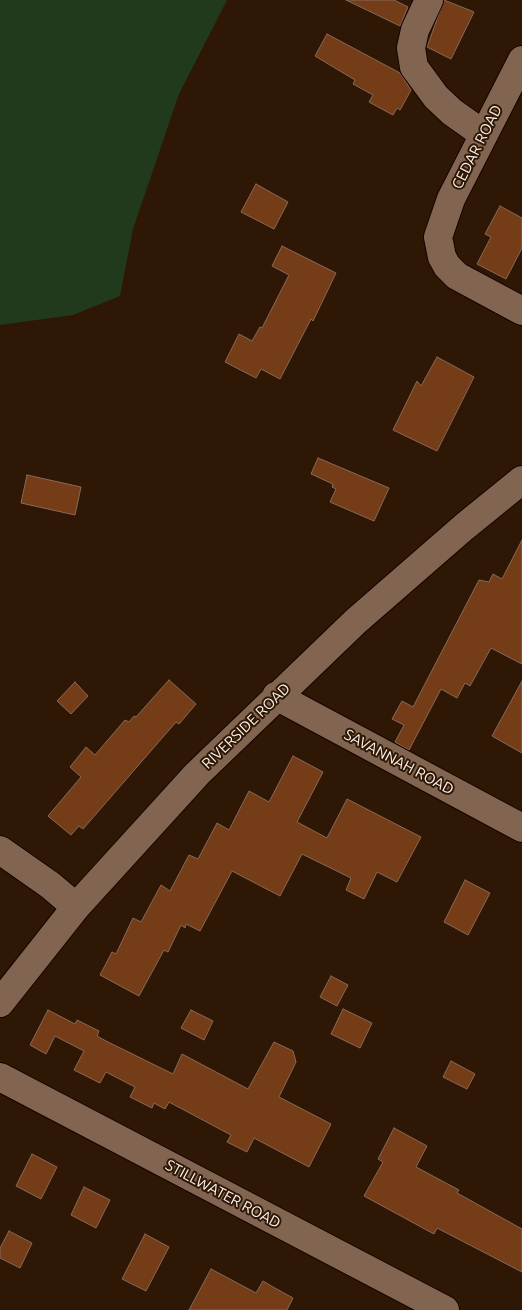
<!DOCTYPE html>
<html>
<head>
<meta charset="utf-8">
<style>
	body { margin:0 }
	canvas { display:block; background:#2e1705 }
</style>
</head>
<body>
<canvas width="522" height="1310"></canvas>
<script>
const ctx = document.querySelector('canvas').getContext('2d');
ctx.lineJoin = 'round';
function fillPath(path, color) { ctx.fillStyle = color; ctx.fill(path, 'evenodd'); }
const shape = rows => new Path2D(rows.map(r => 'M' + r).join(''));
function strokePath(path, color, width, dash) { ctx.strokeStyle = color; ctx.lineWidth = width; ctx.lineCap = dash ? 'butt' : 'round'; ctx.setLineDash(dash || []); ctx.stroke(path); }
function write(font, color, halo, rows, align = 'center') {
  ctx.font = font + ' Ubuntu,sans-serif'; ctx.lineWidth = 4; ctx.setLineDash([]); ctx.textBaseline = 'middle'; ctx.strokeStyle = halo; ctx.fillStyle = color; for (const [text, x, y, turn = 0] of rows) {
    ctx.save(); ctx.translate(x, y); ctx.rotate((+turn || 0) * Math.PI / 180); ctx.textAlign = isNaN(turn) ? turn : align; if (halo) ctx.strokeText(text, 0, 0); ctx.fillText(text, 0, 0); ctx.restore();
  }
}
fillPath(shape([
	[0,0,227,0,179,94,133,229,120,296,73,315,0,325]
]), '#203a1b');
const building = shape([
	[346,0,394,0,408,7,400,26,346,0],
	[444,0,474,12,451,59,427,47,444,0],
	[327,34,400,73,411,90,400,110,397,108,393,115,369,102,373,95,353,84,355,80,315,56,327,34],
	[256,184,288,202,274,229,241,212,256,184],
	[500,206,522,218,522,248,506,279,477,264,491,237,485,234,500,206],
	[282,246,336,273,313,321,311,319,280,379,261,369,256,378,225,362,239,334,252,341,260,327,262,328,289,275,272,266,282,246],
	[437,357,474,377,437,451,393,430,417,381,421,386,437,357],
	[318,458,389,488,374,521,330,502,336,489,332,487,333,484,311,474,318,458],
	[27,475,81,487,75,515,21,503,27,475],
	[522,540,522,664,491,648,470,686,465,683,457,698,441,689,409,750,395,742,404,725,392,719,402,701,413,707,479,580,489,582,493,574,502,579,522,540],
	[169,680,196,704,179,724,176,722,83,829,79,826,71,835,48,816,81,777,70,767,86,747,95,755,125,720,129,722,134,716,136,717,169,680],
	[522,681,522,753,492,736,522,681],
	[75,682,88,696,71,714,57,701,75,682],
	[293,756,323,772,297,822,327,838,347,799,421,837,397,882,377,872,364,899,346,890,351,878,302,854,280,896,232,871,200,931,186,924,185,928,181,925,168,952,164,950,139,996,100,975,112,952,116,954,133,918,141,922,161,885,170,891,189,855,198,859,217,823,229,830,249,791,269,802,293,756],
	[465,880,490,893,468,935,444,922,465,880],
	[331,976,348,985,337,1006,320,997,331,976],
	[343,1009,372,1023,360,1048,331,1034,343,1009],
	[48,1010,75,1024,77,1020,99,1031,97,1036,106,1041,173,1074,182,1054,248,1089,274,1042,293,1051,296,1062,279,1097,331,1124,309,1167,254,1138,247,1152,227,1142,231,1135,169,1102,165,1109,154,1103,152,1108,130,1097,135,1087,106,1072,100,1083,74,1070,84,1051,55,1036,46,1054,30,1045,48,1010],
	[191,1010,213,1021,204,1040,181,1028,191,1010],
	[451,1061,475,1074,467,1089,443,1077,451,1061],
	[394,1128,427,1146,416,1167,459,1190,457,1193,522,1229,522,1272,437,1228,434,1234,364,1196,383,1162,378,1159,394,1128],
	[32,1154,57,1167,41,1199,16,1186,32,1154],
	[84,1187,110,1200,96,1228,71,1215,84,1187],
	[9,1231,32,1243,20,1268,0,1258,0,1248,9,1231],
	[145,1234,169,1247,146,1291,122,1279,145,1234],
	[211,1269,256,1293,263,1281,273,1287,293,1298,287,1310,189,1310,211,1269]
]);
fillPath(building, '#743c17');
strokePath(building, '#886958', 1);
const minor = shape([
	[429,0,415,30,411,48,414,67,436,97,452,112,483,134],
	[522,60,451,199,438,237,442,257,447,266,457,276,522,311],
	[276,696,522,828],
	[0,850,50,885,76,907],
	[0,1003,76,907,197,774,356,621,464,527,522,480],
	[0,1077,445,1310]
]);
strokePath(minor, '#150300', 30);
strokePath(minor, '#826551', 28);
write('15px', '#fdf0e7', '#2e1705', [
	["CEDAR ROAD",477,147,-63],
	["RIVERSIDE ROAD",246,726,-44],
	["SAVANNAH ROAD",399,762,28],
	["STILLWATER ROAD",223,1194,28]
]);
</script>
</body>
</html>
